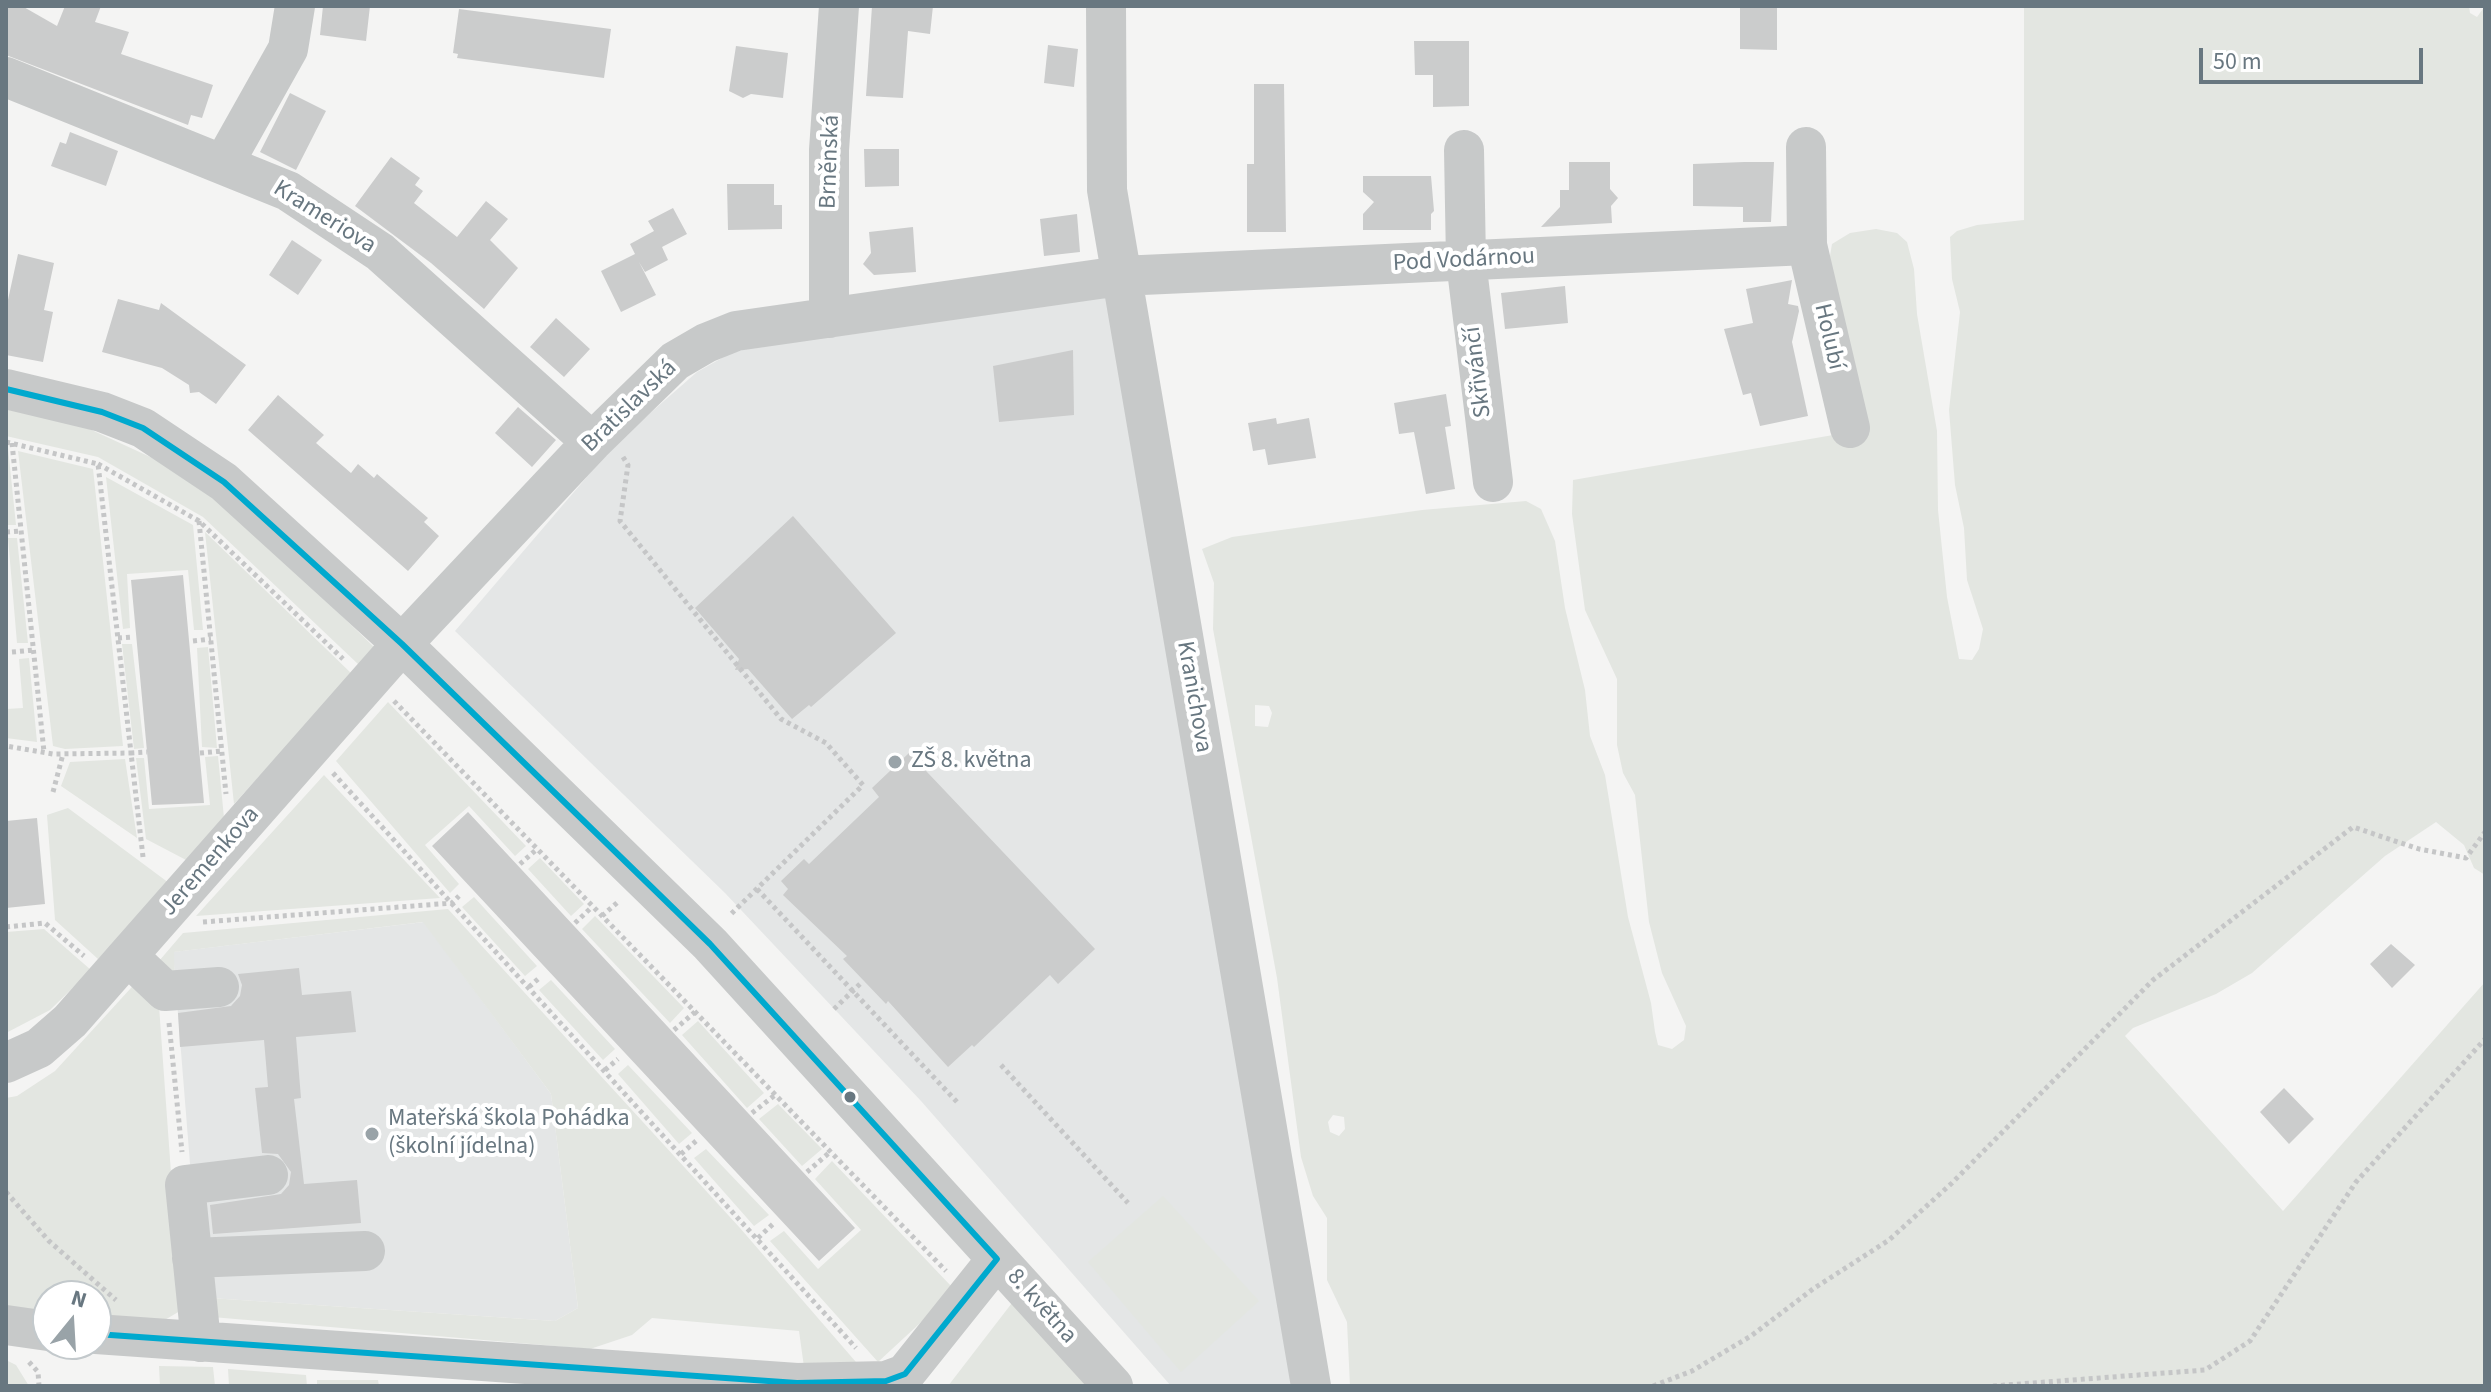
<!DOCTYPE html>
<html>
<head>
<meta charset="utf-8">
<style>
	body { margin:0 }
	#map { position:relative; width:2491px; height:1392px; overflow:hidden; background:#f4f4f3; font-family:"Source Sans 3",sans-serif }
	canvas { display:block }
	.frame { position:absolute; inset:0; border:8px solid #687780; pointer-events:none }
	.north { position:absolute; left:32px; top:1280px; width:80px; height:80px; box-sizing:border-box; background:#fff; border:2px solid #c3c9cc; border-radius:50%; rotate:18deg; font-size:22px; font-weight:700; line-height:32px; text-align:center; color:#687780 }
	.north::after { content:''; display:block; margin:auto; width:28px; height:36px; background:#99a3a8; clip-path:polygon(50% 0,100% 100%,50% 72%,0 100%) }
	.scale { position:absolute; left:2199px; top:48px; width:224px; height:36px; box-sizing:border-box; border:4px solid #687780; border-top:0; padding-left:10px; font-size:24px; line-height:28px; white-space:nowrap; color:#687780; -webkit-text-stroke:6px #fff; paint-order:stroke }
</style>
</head>
<body>
<div id="map">
<canvas width="2491" height="1392"></canvas>
<div class="frame"></div>
<div class="north">N</div>
<div class="scale">50 m</div>
</div>
<script>
const ctx = document.querySelector('canvas').getContext('2d');
ctx.lineJoin = 'round';
function fillPath(path, color) { ctx.fillStyle = color; ctx.fill(path, 'evenodd'); }
const shape = rows => new Path2D(rows.map(r => 'M' + r).join(''));
function strokePath(path, color, width, dash) { ctx.strokeStyle = color; ctx.lineWidth = width; ctx.lineCap = dash ? 'butt' : 'round'; ctx.setLineDash(dash || []); ctx.stroke(path); }
function write(font, color, halo, rows, align = 'center') {
  ctx.font = font + ' "Source Sans 3",sans-serif'; ctx.lineWidth = 8; ctx.setLineDash([]); ctx.textBaseline = 'middle'; ctx.strokeStyle = halo; ctx.fillStyle = color; for (const [text, x, y, turn = 0] of rows) {
    ctx.save(); ctx.translate(x, y); ctx.rotate((+turn || 0) * Math.PI / 180); ctx.textAlign = isNaN(turn) ? turn : align; if (halo) ctx.strokeText(text, 0, 0); ctx.fillText(text, 0, 0); ctx.restore();
  }
}
fillPath(shape([
	[1110,293,1295,1386,1171,1386,921,1101,725,893,455,631,615,444,697,372,729,354,776,340],
	[424,922,551,1094,578,1308,555,1321,210,1298,191,1176,173,952]
]), '#e4e6e6');
fillPath(shape([
	[2024,6,2469,6,2470,13,2477,17,2485,6,2485,875,2474,868,2464,845,2436,822,2385,856,2252,973,2216,994,2133,1028,2125,1036,2283,1211,2485,982,2485,1386,1350,1386,1347,1322,1327,1280,1327,1218,1313,1196,1301,1157,1277,978,1213,629,1214,583,1202,549,1232,537,1422,510,1526,501,1541,509,1555,541,1565,608,1585,690,1590,736,1605,775,1628,917,1651,1003,1655,1032,1658,1045,1672,1049,1684,1040,1686,1026,1662,973,1649,922,1635,795,1623,773,1617,745,1617,679,1585,610,1572,514,1573,480,1839,434,1830,256,1832,244,1850,233,1876,229,1897,233,1907,242,1914,269,1917,314,1937,431,1938,510,1947,597,1959,659,1972,660,1979,649,1983,629,1967,580,1964,528,1955,485,1949,410,1960,312,1952,279,1950,237,1957,231,1977,225,2024,220],
	[1255,705,1269,706,1272,713,1268,727,1255,726],
	[1333,1115,1344,1117,1345,1129,1339,1136,1330,1132,1328,1122],
	[6,406,70,420,185,473,255,532,375,648,359,665,203,517,98,457,6,436],
	[6,448,8,448,16,525,6,525],
	[18,451,93,469,123,746,65,749,53,746],
	[106,477,193,525,203,630,194,630,188,570,127,574,130,628,123,629],
	[205,532,352,674,234,804],
	[8,538,17,538,28,643,17,643],
	[122,644,132,644,144,748,134,749],
	[208,647,217,748,202,747,197,648],
	[29,658,37,742,6,738,6,709,23,708,19,659],
	[388,702,526,846,515,856,469,806,425,845,459,884,450,893,336,761],
	[218,756,224,818,188,861,146,839,136,758,144,758,149,809,210,805,205,757],
	[125,759,137,838,61,786,70,762],
	[324,775,440,898,196,916],
	[68,808,169,883,98,959,55,920,47,815],
	[540,858,584,904,571,916,528,869],
	[474,897,537,966,525,976,462,907],
	[448,909,740,1228,862,1369,804,1367,799,1331,652,1318,632,1335,590,1349,212,1317,210,1298,555,1321,578,1308,551,1094,423,922,174,952,175,986,153,968,183,933],
	[595,916,684,1008,670,1023,582,929],
	[44,929,91,970,50,1010,6,1033,6,932],
	[141,977,158,992,172,1187,185,1308,163,1321,96,1319,96,1296,48,1296,48,1318,6,1315,6,1098,17,1096,55,1071],
	[551,980,615,1049,603,1060,539,990],
	[698,1021,764,1093,747,1108,682,1035],
	[628,1065,692,1133,679,1144,618,1074],
	[778,1104,822,1149,802,1166,759,1119],
	[706,1149,769,1215,754,1226,694,1158],
	[832,1161,951,1286,945,1300,878,1362,770,1241,784,1231,818,1269,861,1230,815,1179],
	[1163,1196,1259,1301,1181,1372,1088,1262],
	[1015,1299,1094,1386,948,1386],
	[6,1360,16,1365,29,1386,6,1386],
	[159,1366,213,1367,215,1386,160,1386],
	[228,1369,306,1375,307,1386,229,1386],
	[317,1380,378,1380,379,1386,317,1386]
]), '#e3e6e1');
fillPath(shape([
	[6,6,22,6,57,26,65,6,101,6,95,22,129,32,121,54,213,85,202,118,191,115,188,125,6,55],
	[323,6,370,6,366,41,320,35],
	[872,6,933,6,930,34,908,31,903,98,866,96],
	[1740,6,1777,6,1777,50,1740,49],
	[459,9,611,29,604,78,457,58,458,54,453,53],
	[1414,41,1469,41,1469,106,1433,107,1433,75,1415,75],
	[1048,45,1078,49,1074,87,1044,83],
	[736,46,788,53,783,98,751,94,743,98,729,91],
	[1254,84,1284,84,1286,232,1247,232,1247,164,1254,164],
	[290,93,326,111,296,170,260,152],
	[70,132,118,151,106,186,51,166,60,142,66,144],
	[864,149,899,149,899,186,865,187],
	[391,157,420,178,415,185,423,191,414,203,457,237,486,201,508,219,490,240,518,268,484,309,431,263,355,206],
	[1569,162,1610,162,1610,189,1618,198,1611,206,1612,223,1541,227,1560,207,1560,190,1569,190],
	[1744,162,1774,162,1771,222,1743,222,1743,207,1693,206,1693,164],
	[1363,176,1431,176,1434,211,1431,214,1431,230,1363,230,1363,214,1374,202,1363,192],
	[727,184,774,184,774,205,782,205,782,229,728,230],
	[673,208,687,234,662,247,668,260,645,272,639,262,656,295,621,312,601,271,635,254,630,244,654,231,648,221],
	[1077,214,1080,252,1044,256,1040,219],
	[913,227,916,272,874,275,863,264,871,253,869,232],
	[292,240,322,260,298,295,269,275],
	[18,254,54,263,44,310,53,312,43,362,6,355,6,309],
	[1792,280,1788,304,1798,306,1799,311,1792,342,1808,416,1760,426,1751,393,1743,395,1724,329,1753,323,1746,289],
	[1565,286,1568,323,1505,329,1501,293],
	[118,299,159,310,161,303,246,365,216,404,199,392,190,393,189,385,162,368,102,352],
	[556,318,590,349,564,377,530,347],
	[1073,350,1074,415,999,422,993,366],
	[1446,394,1451,426,1445,427,1455,489,1426,494,1414,432,1399,434,1394,403],
	[278,395,324,435,316,443,351,473,358,464,374,478,377,474,428,518,424,522,439,536,408,571,248,430],
	[518,407,556,440,532,467,495,433],
	[1276,418,1277,424,1309,418,1316,458,1268,465,1265,449,1253,451,1248,423],
	[793,516,896,633,811,707,809,705,792,719,748,669,735,670,739,659,695,608],
	[183,575,204,803,152,805,131,580],
	[909,753,1095,949,1058,984,1050,975,974,1047,972,1045,948,1067,888,1001,886,1004,843,959,847,956,783,895,788,889,781,881,804,859,809,864,879,797,872,788],
	[468,812,855,1228,819,1261,432,846],
	[37,818,45,904,6,908,6,821],
	[2391,944,2415,965,2392,988,2370,964],
	[299,968,302,995,351,991,356,1032,296,1037,301,1098,294,1099,304,1184,357,1180,361,1223,213,1234,210,1205,281,1194,289,1185,291,1172,278,1154,262,1153,255,1088,268,1087,264,1040,180,1047,178,1013,231,1006,240,996,242,985,238,974],
	[2284,1088,2314,1119,2289,1144,2260,1112]
]), '#cbcccc');
strokePath(shape([
	[6,442,98,464,131,753,53,754,6,746],
	[12,443,44,752],
	[623,457,628,465,620,521,781,719,826,743,863,785,730,915],
	[98,464,199,521,343,659],
	[199,521,226,794],
	[6,532,21,531],
	[118,638,132,637],
	[193,641,211,639],
	[12,652,34,650],
	[394,701,946,1271],
	[200,753,222,751],
	[333,773,856,1348],
	[53,792,63,754],
	[143,857,131,753,147,752],
	[520,864,537,849],
	[757,889,958,1103],
	[602,916,619,901],
	[203,922,452,903,459,896],
	[575,923,592,907],
	[6,927,45,923,84,956],
	[529,987,538,979],
	[834,1009,861,983],
	[169,1023,182,1152],
	[674,1030,695,1012],
	[1001,1065,1128,1203],
	[605,1070,618,1059],
	[752,1113,775,1095],
	[681,1154,696,1141],
	[807,1172,830,1152],
	[6,1192,49,1241,116,1300],
	[758,1238,774,1223],
	[29,1362,38,1372,39,1386],
	[1653,1386,1692,1371,1751,1336,1813,1289,1889,1240,1952,1183,2153,980,2353,827,2419,849,2466,858,2485,832],
	[1993,1386,2205,1370,2250,1341,2356,1182,2485,1039]
]), '#c5c6c7', 5, [4, 4]);
strokePath(shape([
	[1106,6,1107,190,1311,1386],
	[6,77,288,191,380,252,592,442],
	[1806,147,1807,245,1850,428],
	[1464,150,1466,261,1493,482],
	[224,163,288,49,295,6],
	[829,318,829,150,839,6],
	[6,389,102,412,143,428,224,482,402,644,710,944,1113,1386],
	[128,956,165,991,219,987],
	[6,1063,39,1048,70,1021,402,644,592,442,675,361,706,343,736,331,1120,276,1807,245],
	[192,1258,365,1251],
	[6,1325,48,1331],
	[96,1334,797,1383,886,1381,905,1374,997,1259],
	[201,1342,185,1185,268,1175]
]), '#c7c9c9', 40);
strokePath(shape([
	[6,389,102,412,143,428,224,482,402,644,710,944,997,1259,905,1374,886,1381,797,1383,96,1334]
]), '#00a9ce', 6);
for (const [x, y, r, color] of [
	[895,762,8,"#99a3a8"],
	[850,1097,7,"#687780"],
	[372,1134,8,"#99a3a8"]
]) { const dot = new Path2D(); dot.arc(x, y, r, 0, 2 * Math.PI); ctx.fillStyle = color; ctx.fill(dot); strokePath(dot, '#fff', 3); }
write('24px', '#687780', '#fff', [
	["Brněnská",831,162,-88],
	["Krameriova",324,218,32],
	["Pod Vodárnou",1464,261,-3],
	["Holubí",1828,337,77],
	["Skřivánčí",1479,372,-97],
	["Bratislavská",630,407,-44],
	["Kranichova",1193,697,80],
	["Jeremenkova",211,862,-49],
	["8. května",1041,1307,48]
]);
write('24px', '#687780', '#fff', [
	["ZŠ 8. května",911,762],
	["Mateřská škola Pohádka",388,1120],
	["(školní jídelna)",388,1148]
], 'left');
</script>
</body>
</html>
